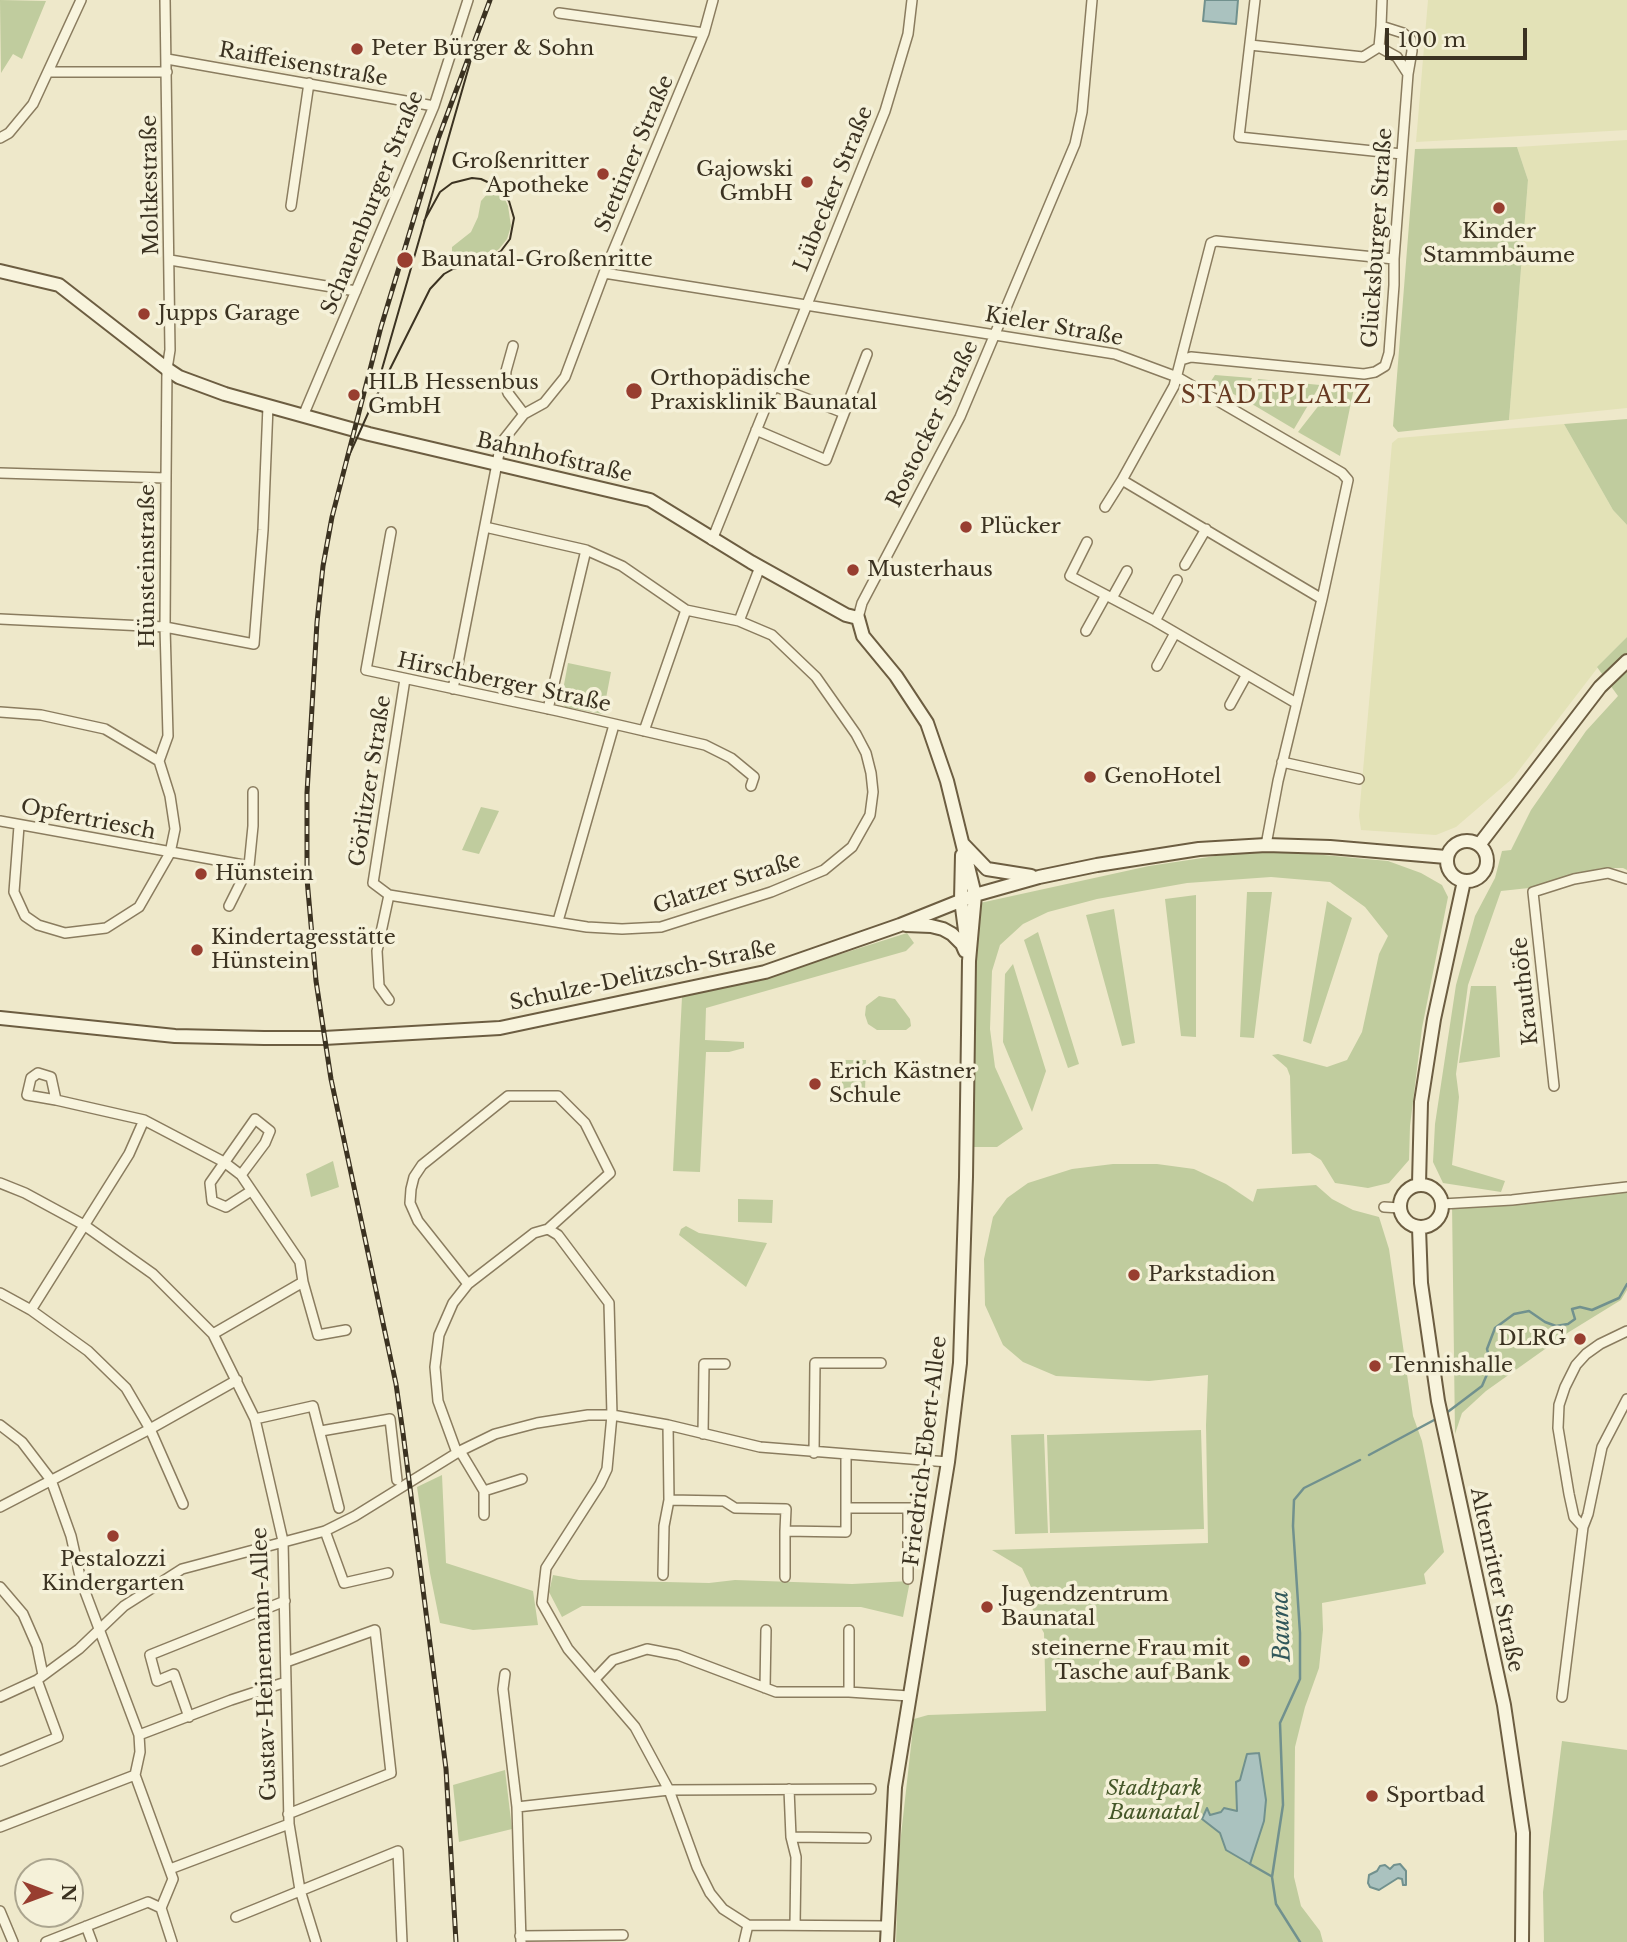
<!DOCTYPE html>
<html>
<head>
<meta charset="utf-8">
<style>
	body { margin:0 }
	#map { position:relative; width:1627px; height:1942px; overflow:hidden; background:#eee8ca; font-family:"Libre Baskerville",serif }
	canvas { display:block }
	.north { position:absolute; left:14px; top:1858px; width:70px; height:70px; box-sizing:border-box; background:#f5f1d9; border:2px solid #aba58f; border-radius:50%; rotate:90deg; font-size:19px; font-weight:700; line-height:28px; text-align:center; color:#3b3221 }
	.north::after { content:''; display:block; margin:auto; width:24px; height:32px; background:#983e30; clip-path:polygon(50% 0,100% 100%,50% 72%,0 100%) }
	.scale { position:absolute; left:1385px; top:28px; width:142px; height:32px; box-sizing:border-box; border:4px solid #3b3221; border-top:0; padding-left:9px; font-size:21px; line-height:24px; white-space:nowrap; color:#3b3221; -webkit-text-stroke:5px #f5f1d9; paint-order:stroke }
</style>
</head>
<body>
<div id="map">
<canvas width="1627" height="1942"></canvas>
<div class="north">N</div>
<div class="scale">100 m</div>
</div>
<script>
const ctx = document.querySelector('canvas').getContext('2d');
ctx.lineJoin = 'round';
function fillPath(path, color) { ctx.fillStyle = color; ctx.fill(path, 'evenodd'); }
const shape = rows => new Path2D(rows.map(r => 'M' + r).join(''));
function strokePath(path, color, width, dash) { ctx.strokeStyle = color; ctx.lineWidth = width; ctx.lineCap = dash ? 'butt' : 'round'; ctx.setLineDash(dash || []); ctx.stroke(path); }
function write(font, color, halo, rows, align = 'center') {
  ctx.font = font + ' "Libre Baskerville",serif'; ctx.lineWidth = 7; ctx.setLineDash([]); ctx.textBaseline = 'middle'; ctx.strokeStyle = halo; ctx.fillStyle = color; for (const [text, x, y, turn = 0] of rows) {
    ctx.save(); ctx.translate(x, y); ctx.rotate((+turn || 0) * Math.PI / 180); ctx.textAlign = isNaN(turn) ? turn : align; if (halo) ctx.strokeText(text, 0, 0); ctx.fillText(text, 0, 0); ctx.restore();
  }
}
fillPath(shape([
	[1428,0,1627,0,1627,130,1416,142],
	[1627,140,1627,408,1509,420,1528,180,1517,147],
	[1564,424,1613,510,1627,525,1627,637,1602,662,1513,778,1456,827,1436,835,1361,830,1359,816,1392,443,1398,438]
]), '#e3e2b7');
fillPath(shape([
	[0,0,46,1,22,59,13,54,1,73],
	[1517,147,1528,180,1509,420,1398,432,1393,426,1415,149],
	[497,192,503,195,508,206,511,226,507,239,499,249,488,257,452,265,452,247,471,232,478,217,481,201,488,193],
	[1215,375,1252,378,1242,399,1211,381],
	[1258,379,1320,385,1294,429,1252,404],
	[1334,386,1354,388,1340,456,1298,432],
	[1627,419,1627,525,1613,510,1564,424],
	[1627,637,1627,870,1623,868,1601,868,1529,888,1501,891,1468,985,1456,1074,1459,1097,1452,1165,1505,1181,1501,1192,1443,1183,1433,1162,1435,1124,1456,985,1475,916,1495,878,1502,851,1511,850,1531,810,1586,731,1618,696,1597,667],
	[568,663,611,672,603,714,565,707,561,701],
	[481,807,499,811,479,854,462,850],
	[1242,852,1302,853,1388,861,1421,873,1442,885,1448,897,1422,1028,1410,1126,1409,1160,1389,1183,1368,1188,1335,1183,1321,1160,1310,1153,1292,1154,1290,1076,1287,1068,1272,1055,1278,1054,1327,1067,1347,1060,1362,1032,1379,954,1388,936,1365,907,1330,882,1271,877,1187,883,1097,899,1048,912,1023,924,1000,945,992,971,990,1029,995,1067,1023,1129,997,1147,974,1147,972,975,980,903,1149,866],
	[1247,892,1272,892,1254,1038,1240,1037],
	[1196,895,1196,1037,1181,1036,1165,899],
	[1327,901,1352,918,1311,1044,1303,1041],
	[1114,909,1135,1043,1122,1046,1086,915],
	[1038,932,1079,1064,1068,1068,1024,940],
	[907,933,914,943,906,951,706,1008,705,1040,744,1042,744,1048,729,1052,706,1052,700,1172,673,1171,682,997,765,978],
	[1013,964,1046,1071,1032,1112,1003,1042,1005,974],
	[1471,986,1496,986,1500,1057,1459,1063],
	[879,996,895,999,910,1019,911,1026,906,1030,877,1030,868,1024,865,1015,866,1006],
	[842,1060,866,1060,865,1091,842,1091],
	[333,1161,339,1187,311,1197,306,1174],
	[1113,1164,1157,1164,1194,1169,1226,1184,1253,1202,1257,1189,1316,1185,1332,1199,1353,1210,1379,1217,1389,1249,1413,1416,1422,1441,1444,1552,1424,1574,1426,1584,1322,1603,1323,1630,1319,1668,1305,1707,1295,1747,1294,1877,1301,1906,1320,1931,1323,1942,896,1942,899,1853,914,1719,928,1715,1046,1711,1044,1633,1033,1613,1031,1587,1022,1568,992,1550,1208,1543,1206,1425,1208,1375,1149,1381,1056,1376,1023,1362,1003,1345,985,1305,984,1259,993,1217,1007,1198,1028,1183,1072,1169],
	[1627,1187,1627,1290,1621,1300,1569,1332,1486,1391,1462,1413,1455,1434,1452,1204],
	[738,1199,773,1200,772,1223,738,1222],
	[686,1226,699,1233,767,1243,746,1287,679,1235,681,1229],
	[1201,1430,1204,1529,1050,1533,1047,1435],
	[1044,1434,1048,1533,1015,1534,1011,1435],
	[442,1475,446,1563,533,1591,538,1625,473,1630,440,1623,430,1573,417,1487],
	[553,1575,579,1580,709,1583,735,1580,852,1584,910,1581,903,1617,861,1607,582,1606,562,1617,549,1592],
	[1562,1741,1627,1750,1627,1942,1544,1942,1543,1892],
	[505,1770,512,1829,459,1842,453,1785]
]), '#c0cc9e');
const water = shape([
	[1205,0,1238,0,1236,24,1203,21,1205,0],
	[1259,1753,1266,1800,1264,1821,1250,1864,1226,1850,1220,1833,1202,1819,1207,1808,1210,1815,1221,1812,1224,1808,1237,1811,1236,1782,1240,1780,1247,1754,1259,1753],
	[1400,1864,1406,1871,1406,1885,1403,1885,1402,1879,1398,1878,1379,1890,1370,1887,1368,1883,1369,1875,1377,1871,1380,1866,1385,1865,1390,1869,1394,1865,1400,1864]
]);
fillPath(water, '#aac2bf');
strokePath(water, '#71918e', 2);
strokePath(shape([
	[1445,1414,1482,1386,1491,1365,1487,1349,1495,1328,1514,1314,1529,1311,1545,1322,1556,1326,1568,1324,1575,1319,1572,1309,1580,1307,1592,1310,1619,1298,1627,1284],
	[1369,1455,1436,1419],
	[1250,1864,1271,1876],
	[1300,1942,1276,1904,1272,1877,1283,1805,1280,1723,1300,1679,1300,1633,1293,1526,1294,1500,1304,1488,1360,1460]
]), '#71918e', 2.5);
const street = shape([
	[1255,0,1239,137,1402,154],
	[559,13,704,33],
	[1381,26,1382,0],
	[1250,45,1363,57,1379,47],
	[167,59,434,106],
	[49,72,167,72],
	[0,138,9,133,33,104,81,0],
	[291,206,309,83],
	[170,260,356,291],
	[604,273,1115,354,1177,377,1342,473,1348,480,1322,599,1278,781,1266,845],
	[513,346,506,371,505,385,508,393,524,414],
	[1181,360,1191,357,1364,374,1375,372,1385,366,1389,353,1394,285,1394,259,1408,74,1412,51,1411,40,1403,33,1381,26,1379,47,1397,57,1408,74],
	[774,386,844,413],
	[303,416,434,106,468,0],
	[756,430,826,460,867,354],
	[0,473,166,478],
	[1105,507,1122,480],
	[391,532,366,670,558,711,705,745,731,758,754,777,751,786],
	[712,540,885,111,908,34,912,0],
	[1087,542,1070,576,1155,621,1296,703],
	[1185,565,1206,529],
	[1112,598,1127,571],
	[1322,599,1122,480,1174,386,1211,243,1216,241,1394,259],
	[858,618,862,603,960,417,1075,144,1082,112,1092,0],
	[0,619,165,627,254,644,263,530,268,406],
	[739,621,760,567],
	[1155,621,1177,580],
	[1086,631,1106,595],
	[1157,666,1175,633],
	[453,689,501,443,524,414,544,403,565,377,604,273,704,33,713,0],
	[1230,705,1246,676],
	[548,709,586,550],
	[0,712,41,715,105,729,159,761,170,796,175,829,170,853,139,907,106,928,65,933,38,925,25,916,14,892,19,826],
	[644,731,686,610],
	[159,761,168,736,165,627,166,478,167,369,170,350,165,0],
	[1282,762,1359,779],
	[0,821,249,866],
	[389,895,587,927,622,929,661,927,771,892,824,870,852,847,870,815,873,792,871,773,866,753,856,734,816,677,772,635,739,621,686,610,622,566,586,550,485,527],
	[229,906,249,866,253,826,253,792],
	[558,921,614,725],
	[389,1000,379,986,377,951,389,895,373,883,405,679],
	[1554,1086,1533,892,1574,879,1608,873,1627,879],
	[56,1100,27,1095,31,1078,38,1073,51,1077,56,1100,144,1120,224,1162,241,1175],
	[0,1183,25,1193,84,1225,153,1274,213,1334,255,1419,283,1541,289,1824,300,1890,316,1942],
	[251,1191,226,1207,212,1201,210,1183,255,1119,270,1131,265,1143,241,1175,300,1262,303,1282],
	[1442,1204,1512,1200,1627,1187],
	[1384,1207,1400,1208],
	[468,1284,418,1221,410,1203,411,1189,414,1177,422,1165,508,1096,558,1096,585,1123,610,1173,548,1229],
	[0,1293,31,1310,129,1154,144,1120],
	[31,1310,88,1351,126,1388,150,1429,183,1504],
	[213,1334,303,1282,318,1335,346,1330],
	[255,1419,313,1406,339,1508],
	[0,1425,22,1442,51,1480,71,1536,81,1581,139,1735,140,1752,135,1775,173,1879,161,1908,172,1942],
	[668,1425,669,1500,724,1501,735,1508,786,1509,785,1531,846,1532,846,1455],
	[321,1431,390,1419,397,1480],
	[703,1434,704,1364,725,1364],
	[460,1451,484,1491,522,1479],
	[457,1453,438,1401,435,1367,439,1335,453,1303,468,1284,534,1233,548,1229,558,1235,609,1303,612,1415,607,1469,600,1484,546,1568,542,1603,568,1649,635,1727,669,1790,697,1867,710,1893,723,1909,748,1925,887,1926],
	[814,1453,815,1363,881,1363],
	[0,1507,150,1429,237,1380],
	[846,1508,916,1508],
	[908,1508,908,1579],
	[484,1515,484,1491],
	[1583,1527,1574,1517,1569,1494,1558,1428,1559,1405,1565,1387,1576,1365,1586,1354,1600,1344,1627,1331],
	[325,1531,344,1583,388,1573],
	[663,1575,664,1526,669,1500],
	[785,1577,785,1531],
	[0,1587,23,1614,37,1646,43,1675],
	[849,1630,849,1692],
	[286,1662,375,1630,391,1773,288,1814],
	[505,1674,503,1689,517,1807,521,1942],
	[595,1679,613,1660,647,1649,678,1655,776,1692,849,1692,909,1696],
	[765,1688,766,1630],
	[0,1697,37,1680,79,1649,124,1606,182,1569,325,1531,355,1516,460,1451,495,1434,537,1423,588,1415,612,1415,668,1425,760,1447,948,1462],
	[1562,1697,1583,1527,1588,1514,1602,1447,1627,1399],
	[189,1717,174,1674,157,1681,150,1655,285,1601],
	[139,1735,231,1700,286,1682],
	[0,1761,58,1737,37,1680],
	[789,1789,791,1837,796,1857,795,1925],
	[517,1807,669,1790,871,1789],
	[0,1827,135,1775],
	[791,1837,866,1838],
	[170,1869,289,1824],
	[0,1911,13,1942],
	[236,1917,398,1851,402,1942],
	[86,1926,92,1942],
	[520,1936,623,1935],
	[46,1942,148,1902,161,1908],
	[744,1942,748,1925]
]);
const secondary = shape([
	[0,271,59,285,167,369,179,377,225,394,369,434,650,500,751,562,846,615,858,618,863,636,896,676,927,723,947,781,975,895,969,961,966,1177,960,1363,948,1462,895,1787,887,1942],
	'1447 861a20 20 0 1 1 40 0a20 20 0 1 1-40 0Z',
	[963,844,987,869,1031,876],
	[1479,845,1600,687,1627,661],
	[962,855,961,900,966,938],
	[906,925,931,926,943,929,952,934,962,944,965,951],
	[0,1018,175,1036,264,1038,324,1038,500,1028,765,972,900,925,975,895,1039,877,1097,865,1199,849,1266,845,1330,847,1446,857],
	[1419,1184,1421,1102,1434,1019,1464,881],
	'1400 1206a21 21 0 1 1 42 0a21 21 0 1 1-42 0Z',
	[1419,1228,1421,1283,1438,1401,1504,1705,1523,1833,1522,1942]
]);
strokePath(street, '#8a7c5f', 12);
strokePath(secondary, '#6c5d41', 16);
strokePath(street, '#f8f4dd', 9);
strokePath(secondary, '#f8f4dd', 12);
strokePath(shape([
	[382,369,478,35],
	[343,469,370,409,430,289,444,274,453,269,483,261,501,251,510,239,514,218,509,201,496,186,481,179,472,178,452,183,440,192,424,221]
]), '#3b3221', 2);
const rail = shape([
	[456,1942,446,1769,403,1433,396,1384,331,1079,316,981,307,879,307,793,317,622,323,566,332,517,381,327,438,139,490,0]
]);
strokePath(rail, '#3b3221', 5);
strokePath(rail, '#f5f1d9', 2.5, [8]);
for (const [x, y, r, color] of [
	[357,49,7,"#983e30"],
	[603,174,7,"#983e30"],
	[807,182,7,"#983e30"],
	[1499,208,7,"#983e30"],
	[405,260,9,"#983e30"],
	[144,314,7,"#983e30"],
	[634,391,9,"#983e30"],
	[354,395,7,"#983e30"],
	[966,527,7,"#983e30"],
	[853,570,7,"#983e30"],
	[1090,777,7,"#983e30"],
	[201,874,7,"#983e30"],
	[197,950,7,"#983e30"],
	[815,1084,7,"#983e30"],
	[1134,1275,7,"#983e30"],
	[1580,1339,7,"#983e30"],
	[1375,1366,7,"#983e30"],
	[113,1536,7,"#983e30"],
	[987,1607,7,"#983e30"],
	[1244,1661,7,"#983e30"],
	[1372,1796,7,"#983e30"]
]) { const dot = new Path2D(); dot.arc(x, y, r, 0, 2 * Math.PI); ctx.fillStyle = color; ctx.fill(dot); strokePath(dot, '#f5f1d9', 2.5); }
write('21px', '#3b3221', '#f5f1d9', [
	["Peter Bürger & Sohn",371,49],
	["Großenritter",589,162,"right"],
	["Apotheke",589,186,"right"],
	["Gajowski",793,170,"right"],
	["GmbH",793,194,"right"],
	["Kinder",1499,232,"center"],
	["Stammbäume",1499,256,"center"],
	["Baunatal-Großenritte",421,260],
	["Jupps Garage",158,314],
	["Orthopädische",650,379],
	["Praxisklinik Baunatal",650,403],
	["HLB Hessenbus",368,383],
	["GmbH",368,407],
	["Plücker",980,527],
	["Musterhaus",867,570],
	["GenoHotel",1104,777],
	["Hünstein",215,874],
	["Kindertagesstätte",211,938],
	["Hünstein",211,962],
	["Erich Kästner",829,1072],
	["Schule",829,1096],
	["Parkstadion",1148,1275],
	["DLRG",1566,1339,"right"],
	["Tennishalle",1389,1366],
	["Pestalozzi",113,1560,"center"],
	["Kindergarten",113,1584,"center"],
	["Jugendzentrum",1001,1595],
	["Baunatal",1001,1619],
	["steinerne Frau mit",1230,1649,"right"],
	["Tasche auf Bank",1230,1673,"right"],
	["Sportbad",1386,1796]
], 'left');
write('21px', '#3b3221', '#f5f1d9', [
	["Raiffeisenstraße",303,65,10],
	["Stettiner Straße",635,154,-67],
	["Moltkestraße",151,185,-91],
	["Lübecker Straße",834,189,-68],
	["Schauenburger Straße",373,203,-68],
	["Glücksburger Straße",1378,238,-86],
	["Kieler Straße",1054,327,10],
	["Rostocker Straße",933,424,-64],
	["Bahnhofstraße",554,458,13],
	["Hünsteinstraße",148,566,-90],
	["Hirschberger Straße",504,683,12],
	["Görlitzer Straße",371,781,-81],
	["Opfertriesch",88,820,11],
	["Glatzer Straße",727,884,-18],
	["Schulze-Delitzsch-Straße",643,976,-12],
	["Krauthöfe",1526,991,-96],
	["Friedrich-Ebert-Allee",926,1451,-83],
	["Altenritter Straße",1496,1580,78],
	["Gustav-Heinemann-Allee",265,1664,-92]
]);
write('italic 21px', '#455729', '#f5f1d9', [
	["Stadtpark",1154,1789],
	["Baunatal",1154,1813]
]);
ctx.letterSpacing = '2px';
write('23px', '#673a22', '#f5f1d9', [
	["STADTPLATZ",1277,397]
]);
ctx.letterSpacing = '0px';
write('italic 23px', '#31575a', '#f5f1d9', [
	["Bauna",1282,1626,-92]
]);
</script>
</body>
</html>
